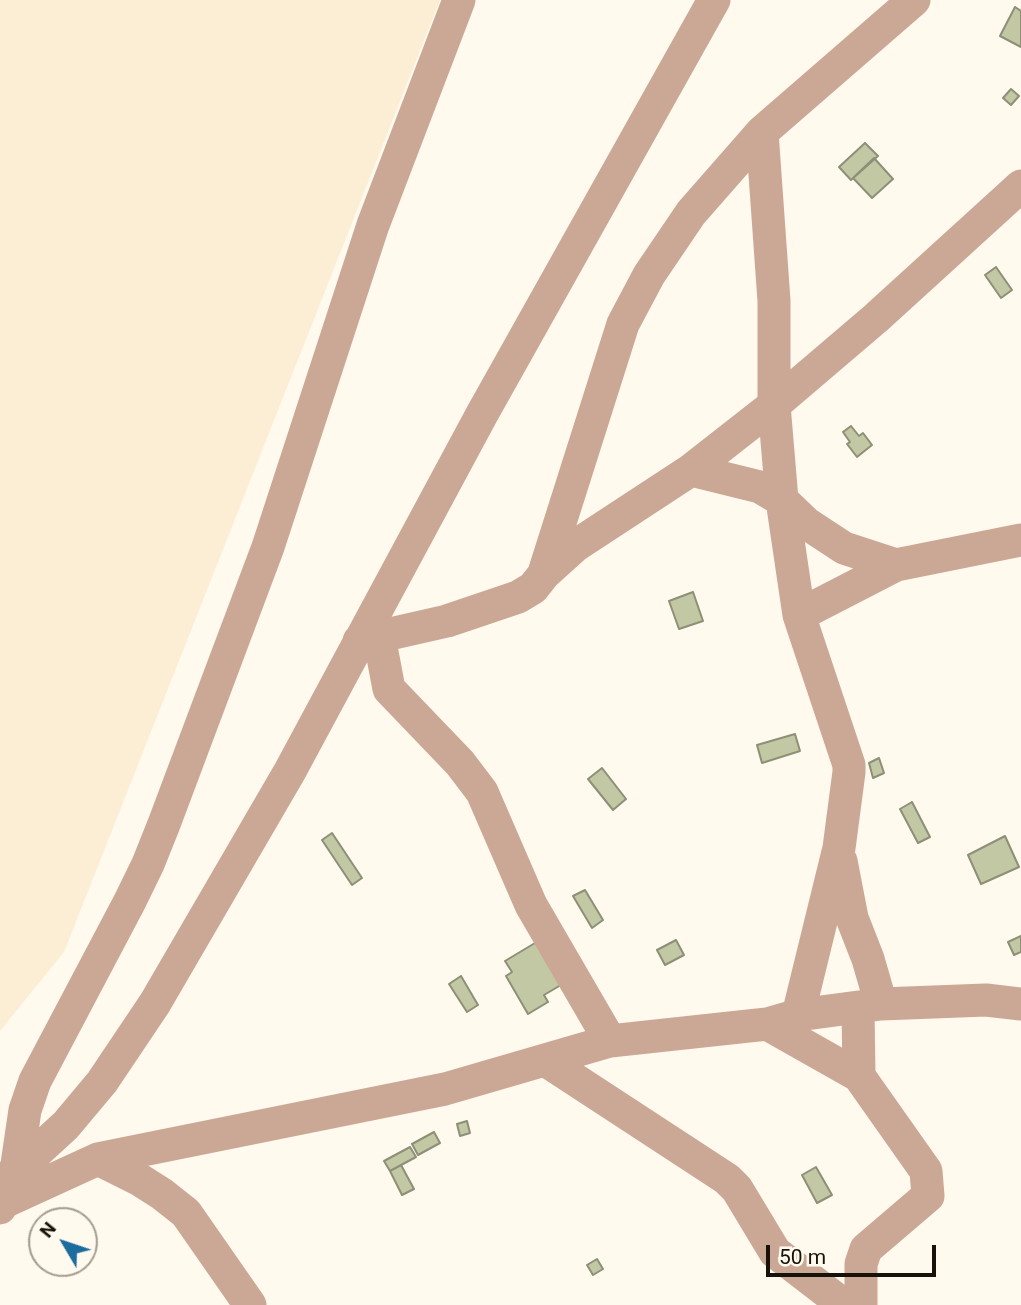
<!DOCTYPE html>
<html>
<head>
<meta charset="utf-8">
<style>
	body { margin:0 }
	#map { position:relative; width:1021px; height:1305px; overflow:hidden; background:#fff9ee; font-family:Roboto,sans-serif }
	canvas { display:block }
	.north { position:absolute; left:28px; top:1207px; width:70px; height:70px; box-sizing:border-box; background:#fff9ee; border:2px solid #a39d93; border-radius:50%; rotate:309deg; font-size:19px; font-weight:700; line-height:28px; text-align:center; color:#18130a }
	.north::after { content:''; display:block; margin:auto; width:24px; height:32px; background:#1c6d9e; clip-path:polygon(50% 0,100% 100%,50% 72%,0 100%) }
	.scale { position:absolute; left:766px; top:1245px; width:170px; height:32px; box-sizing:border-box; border:4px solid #18130a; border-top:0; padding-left:9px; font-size:21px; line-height:24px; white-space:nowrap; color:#18130a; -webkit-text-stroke:5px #fff9ee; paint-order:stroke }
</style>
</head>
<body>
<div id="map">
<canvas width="1021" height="1305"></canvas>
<div class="north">N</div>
<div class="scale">50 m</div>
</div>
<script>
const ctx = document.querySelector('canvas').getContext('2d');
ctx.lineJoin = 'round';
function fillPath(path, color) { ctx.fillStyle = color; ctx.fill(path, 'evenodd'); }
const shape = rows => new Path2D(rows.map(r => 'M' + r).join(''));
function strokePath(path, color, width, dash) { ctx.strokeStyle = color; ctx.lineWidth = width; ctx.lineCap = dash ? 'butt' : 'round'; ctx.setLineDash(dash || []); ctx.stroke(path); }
fillPath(shape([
	[0,0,440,0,64,952,0,1031]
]), '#fceed4');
const building = shape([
	[1015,7,1021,11,1021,47,1000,36,1015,7],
	[1011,89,1019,96,1011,105,1003,98,1011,89],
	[865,143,878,156,851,180,839,167,865,143],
	[874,158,893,179,872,198,853,178,874,158],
	[996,267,1012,290,1001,298,985,275,996,267],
	[851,426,859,436,863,433,872,445,857,457,847,444,850,442,843,432,851,426],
	[693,592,703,621,679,629,669,601,693,592],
	[795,734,800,751,762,763,757,745,795,734],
	[879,758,884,773,873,778,869,763,879,758],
	[602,768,626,799,613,810,588,779,602,768],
	[912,802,930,837,918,843,900,809,912,802],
	[332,833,362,878,352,885,322,840,332,833],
	[1005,836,1019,867,981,884,968,855,1005,836],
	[585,890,603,920,592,928,573,896,585,890],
	[1021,936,1021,952,1014,955,1008,942,1021,936],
	[540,940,566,982,544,995,548,1002,528,1014,506,976,512,972,505,961,540,940],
	[676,940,684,955,665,965,657,950,676,940],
	[461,976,478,1005,467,1012,449,984,461,976],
	[467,1121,470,1133,460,1136,457,1124,467,1121],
	[434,1132,440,1143,418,1155,412,1144,434,1132],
	[410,1147,416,1157,390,1171,384,1161,410,1147],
	[401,1165,414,1189,402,1195,390,1171,401,1165],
	[816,1167,832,1195,817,1203,802,1175,816,1167],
	[597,1259,603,1269,593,1275,587,1265,597,1259]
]);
fillPath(building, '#c2c8a4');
strokePath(building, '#8d9077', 2);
strokePath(shape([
	[762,132,774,301,774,405,782,500,799,615,849,765,849,772,839,848,798,1015],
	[691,470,760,487,782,500,806,523,844,548,896,565,1021,540],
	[544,573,623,324,649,275,691,213,762,132,914,0],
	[799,615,896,565],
	[379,636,389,689,460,763,482,792,531,905,610,1041],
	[359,641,447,621,518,597,533,588,544,574,575,546,691,470,774,405,876,318,1021,186],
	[841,861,852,918,868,959,881,1004],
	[858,1009,859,1076],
	[767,1024,859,1076,926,1171,928,1196,866,1249,861,1264,861,1305],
	[545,1060,727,1179,737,1189,775,1252,844,1305],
	[98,1159,140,1180,162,1194,186,1213,250,1305],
	[0,1182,16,1171,66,1125,102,1082,155,1003,290,771,482,414,714,0],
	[2,1203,98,1159,445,1089,610,1041,767,1024,798,1015,881,1004,986,1000,1021,1004],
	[0,1208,16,1171,25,1110,35,1081,130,901,148,864,164,824,268,547,373,225,459,0]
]), '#cba895', 33);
</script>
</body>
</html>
